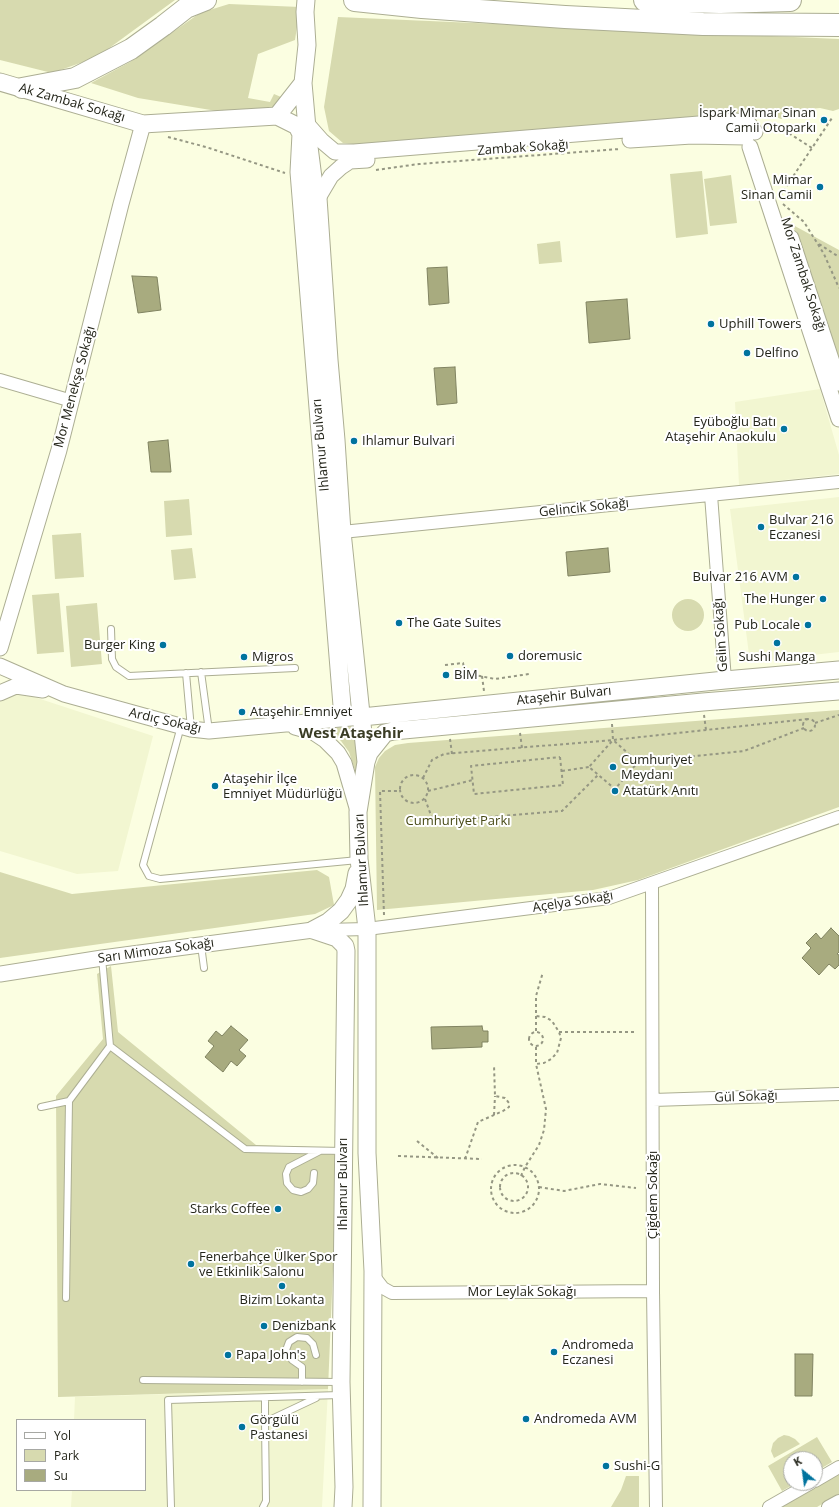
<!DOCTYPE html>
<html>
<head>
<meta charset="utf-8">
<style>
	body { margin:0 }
	#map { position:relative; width:839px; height:1507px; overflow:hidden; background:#fbfee1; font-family:"Open Sans",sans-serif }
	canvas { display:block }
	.legend { position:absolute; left:16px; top:1419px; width:130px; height:72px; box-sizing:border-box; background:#fff; border:1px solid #a7a8a3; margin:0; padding:5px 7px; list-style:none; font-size:12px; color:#24251a }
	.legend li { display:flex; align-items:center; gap:8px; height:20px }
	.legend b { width:20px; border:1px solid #a7a8a3 }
	.north { position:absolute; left:783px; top:1451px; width:40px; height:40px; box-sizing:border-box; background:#fff; border:1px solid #a7a8a3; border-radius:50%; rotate:331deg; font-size:11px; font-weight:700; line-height:16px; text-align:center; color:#24251a }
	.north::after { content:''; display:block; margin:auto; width:14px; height:18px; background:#00739e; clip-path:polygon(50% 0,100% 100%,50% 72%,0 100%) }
</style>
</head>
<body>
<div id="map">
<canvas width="839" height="1507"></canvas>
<ul class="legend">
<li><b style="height:5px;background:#fff"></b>Yol</li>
<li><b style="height:11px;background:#d7daaf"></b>Park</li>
<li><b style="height:11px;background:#a8ab7f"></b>Su</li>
</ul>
<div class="north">K</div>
</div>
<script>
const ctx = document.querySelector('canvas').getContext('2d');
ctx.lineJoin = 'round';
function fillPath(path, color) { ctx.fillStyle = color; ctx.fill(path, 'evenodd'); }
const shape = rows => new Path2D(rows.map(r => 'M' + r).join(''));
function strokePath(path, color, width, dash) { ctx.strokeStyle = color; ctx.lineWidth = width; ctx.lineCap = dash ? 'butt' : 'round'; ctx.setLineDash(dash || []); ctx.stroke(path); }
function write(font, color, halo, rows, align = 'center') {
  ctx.font = font + ' "Open Sans",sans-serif'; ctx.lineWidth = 4; ctx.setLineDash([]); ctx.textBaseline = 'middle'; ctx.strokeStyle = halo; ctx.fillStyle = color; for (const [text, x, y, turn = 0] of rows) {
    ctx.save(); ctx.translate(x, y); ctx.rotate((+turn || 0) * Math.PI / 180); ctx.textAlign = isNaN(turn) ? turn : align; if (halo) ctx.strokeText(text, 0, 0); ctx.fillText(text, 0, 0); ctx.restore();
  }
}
fillPath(shape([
	[820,389,839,455,839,474,739,485,735,402],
	[839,497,839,652,750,662,730,509],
	[16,691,153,736,118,871,77,874,0,851,0,700],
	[328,1389,322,1507,71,1507,72,1490,145,1490,145,1420,74,1420,75,1397]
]), '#f2f6d1');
fillPath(shape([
	[0,0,175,0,97,57,52,73,0,60],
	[229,4,300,7,295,40,258,54,248,98,270,102,274,94,281,97,277,104,264,113,229,113,138,98,91,83,130,62,200,13],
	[338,17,839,39,839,109,833,111,820,108,799,110,781,119,772,115,362,145,343,143,329,131,324,107],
	[702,171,708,234,676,238,670,174],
	[731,175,737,223,710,226,704,179],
	[793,225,839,250,839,360],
	[560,241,562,262,539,264,537,244],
	[189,499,192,535,166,537,164,501],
	[81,533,84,577,55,579,52,535],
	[192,548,196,578,174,580,171,550],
	[59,593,64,652,37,654,32,595],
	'672 615a16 16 0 1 1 32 0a16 16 0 1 1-32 0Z',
	[97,603,102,664,71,667,66,606],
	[839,710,839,807,638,880,593,890,377,910,375,767,379,758,385,751,395,745,408,743],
	[357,726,357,773,356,773,349,752,341,741,334,735,320,729],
	[317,870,329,877,334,905,315,914,0,958,0,872,72,894],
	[111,966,118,1032,256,1145,338,1148,328,1389,58,1397,56,1096,103,1039,97,974],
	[784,1435,789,1436,795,1439,800,1444,774,1458,771,1451,773,1443,778,1438],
	[817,1437,832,1462,815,1472,815,1459,791,1459,791,1483,796,1483,782,1491,768,1466],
	[839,1474,839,1494,817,1507,782,1507],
	[626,1476,639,1476,639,1507,611,1507,621,1490]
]), '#d7daaf');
const water = shape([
	[447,267,449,303,429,305,427,268,447,267],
	[132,276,157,277,161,310,138,313,132,276],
	[627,299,630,339,589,343,586,302,627,299],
	[455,367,457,403,437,405,434,368,455,367],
	[168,440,171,472,151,472,148,442,168,440],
	[608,548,610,572,568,576,566,552,608,548],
	[831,928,839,936,839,952,837,954,839,955,839,965,835,969,829,964,819,975,802,958,811,948,806,943,816,933,821,939,831,928],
	[231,1026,248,1040,239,1050,246,1056,237,1066,231,1061,223,1072,205,1057,214,1046,208,1041,216,1031,222,1036,231,1026],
	[482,1026,483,1031,488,1031,488,1042,482,1042,482,1047,432,1049,431,1027,482,1026],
	[795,1354,813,1354,812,1396,795,1396,795,1354]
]);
fillPath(water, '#a8ab7f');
strokePath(water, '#808361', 1);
const service = shape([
	[111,629,112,659,116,667,129,676,295,668],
	[201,672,209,731],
	[186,673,191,729],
	[181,726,143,865,149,876,160,879,358,860],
	[201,945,204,968],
	[102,958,110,1046],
	[41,1107,69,1101],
	[314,1173,313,1183,308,1189,301,1192,293,1190,287,1183,286,1174,289,1167,320,1151],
	[66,1298,69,1101,110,1046,245,1149,343,1151],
	[143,1380,340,1382],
	[302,1382,302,1367,292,1360,286,1350,289,1342,297,1337,307,1338,313,1344,316,1355],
	[265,1398,265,1422],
	[171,1507,168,1400,340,1395],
	[263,1507,266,1501,265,1422,316,1398]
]);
const minor = shape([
	[0,380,72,401],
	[711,495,725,680],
	[342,532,839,482],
	[652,883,653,1291,656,1507],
	[324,930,367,929,609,898,839,817],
	[653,1100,839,1094],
	[373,1272,376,1279,383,1288,392,1293,653,1291],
	[815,1481,839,1467],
	[769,1507,811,1483],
	[828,1507,839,1501]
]);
const tertiary = shape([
	[307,124,322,141,335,152,354,152,736,121,749,124,755,132],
	[630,140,692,136,746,137],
	[750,147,839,419],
	[318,198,331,176,341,167,350,161,367,160],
	[791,238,839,383],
	[0,648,59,450,121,204,143,124],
	[0,666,64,694,191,729,209,731,362,717],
	[0,693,16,686,43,690],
	[295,727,313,732,325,740,338,753,344,763,358,811],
	[0,974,102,958,313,930]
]);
const secondary = shape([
	[306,0,305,12,307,45,303,83,308,139,313,178,318,198,329,360,336,440,342,532,366,762],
	[0,82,143,124,277,116,303,83],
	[277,116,297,126,301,134,299,172,343,718],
	[362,717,725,680,839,670],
	[313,930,337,938,345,946,346,951,341,1382,344,1487,343,1507],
	[313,930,328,922,341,911,349,900,354,889,357,873],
	[372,1507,373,1271,367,1153,367,929,359,859,358,812,366,762,369,753,385,733,393,731,703,702,839,691]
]);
const trunk = shape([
	[22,88,75,78,131,49,163,26,186,8,206,0]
]);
const motorway = shape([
	[355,0,422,7,565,17,703,24,839,25],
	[645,0,720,2,790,0]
]);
strokePath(service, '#acae93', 8);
strokePath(minor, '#acae93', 14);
strokePath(tertiary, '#acae93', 17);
strokePath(secondary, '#acae93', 19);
strokePath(trunk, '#acae93', 22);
strokePath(motorway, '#acae93', 24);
strokePath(shape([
	[784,130,812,148],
	[168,137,206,147,285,173],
	[376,170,419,164,620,149],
	[780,196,832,118],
	[783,204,804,222,824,254,839,288],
	[819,244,839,257],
	[445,665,463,663,465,673,495,679,529,674],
	[482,676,484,691],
	[704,715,706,730],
	'803 725a6 6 0 1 1 12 0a6 6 0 1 1-12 0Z',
	[815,723,839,715],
	[612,724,613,740,589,767,615,789,638,762,613,740],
	[520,733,522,748],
	[450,739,452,754],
	[560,757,563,785,474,794,471,766,560,757],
	[638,762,744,751,804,728],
	[562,771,589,767],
	'400 789a14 14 0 1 1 28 0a14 14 0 1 1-28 0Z',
	[423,778,432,760,444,754,613,740,808,719],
	[428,791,473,780],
	[425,799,432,818,443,821,562,811,598,775],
	[384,915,380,791,399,791],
	[536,1031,536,996,543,972],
	'529 1039a7 7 0 1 1 14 0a7 7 0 1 1-14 0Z',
	[559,1032,636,1032],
	[536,1047,536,1064],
	[494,1115,495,1096],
	[417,1141,438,1158],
	[398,1156,482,1159],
	[465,1159,478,1122,503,1111,509,1107,509,1103,505,1098,495,1096,494,1065],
	'491 1189a24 24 0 1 1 48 0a24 24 0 1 1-48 0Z',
	'500 1187a14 14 0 1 1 28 0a14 14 0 1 1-28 0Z',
	[521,1176,525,1167,539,1145,544,1130,546,1109,536,1064,544,1063,551,1059,557,1053,561,1038,559,1032,552,1021,545,1017,536,1016],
	[539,1187,564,1191,600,1184,636,1188]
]), '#959783', 2, [3, 3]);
strokePath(service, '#fff', 6);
strokePath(minor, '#fff', 12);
strokePath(tertiary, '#fff', 15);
strokePath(secondary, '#fff', 17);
strokePath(trunk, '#fff', 20);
strokePath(motorway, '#fff', 22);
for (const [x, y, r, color] of [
	[824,120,4,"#00739e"],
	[820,187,4,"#00739e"],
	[711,324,4,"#00739e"],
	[747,353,4,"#00739e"],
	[784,429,4,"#00739e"],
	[354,441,4,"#00739e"],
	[761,527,4,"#00739e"],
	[796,577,4,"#00739e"],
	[823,599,4,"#00739e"],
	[399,623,4,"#00739e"],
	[808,625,4,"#00739e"],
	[777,643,4,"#00739e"],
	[163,645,4,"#00739e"],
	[510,656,4,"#00739e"],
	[244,657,4,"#00739e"],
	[446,675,4,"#00739e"],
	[242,712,4,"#00739e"],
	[613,767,4,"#00739e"],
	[215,786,4,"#00739e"],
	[615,791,4,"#00739e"],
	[278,1209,4,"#00739e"],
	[191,1264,4,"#00739e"],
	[282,1286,4,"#00739e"],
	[264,1326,4,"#00739e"],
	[554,1352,4,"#00739e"],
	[228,1355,4,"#00739e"],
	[526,1419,4,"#00739e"],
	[242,1427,4,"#00739e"],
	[606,1466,4,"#00739e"]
]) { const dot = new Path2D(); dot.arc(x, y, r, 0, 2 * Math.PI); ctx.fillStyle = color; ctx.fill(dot); strokePath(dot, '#fff', 1.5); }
write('13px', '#24251a', '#fff', [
	["Ak Zambak Sokağı",72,103,16],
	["Zambak Sokağı",523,148,-4],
	["Mor Zambak Sokağı",803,275,72],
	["Mor Menekşe Sokağı",75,387,-75],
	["Ihlamur Bulvarı",321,445,-95],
	["Gelincik Sokağı",584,508,-6],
	["Gelin Sokağı",721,635,-94],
	["Ataşehir Bulvarı",564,696,-6],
	["Ardıç Sokağı",165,721,13],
	["Ihlamur Bulvarı",362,860,-93],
	["Açelya Sokağı",573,902,-9],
	["Sarı Mimoza Sokağı",156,951,-8],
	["Gül Sokağı",746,1097,-2],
	["Ihlamur Bulvarı",343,1184,-90],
	["Çiğdem Sokağı",653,1195,-90],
	["Mor Leylak Sokağı",522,1292]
]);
write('13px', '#24251a', '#fff', [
	["İspark Mimar Sinan",816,113,"right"],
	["Camii Otoparkı",816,128,"right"],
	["Mimar",812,180,"right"],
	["Sinan Camii",812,195,"right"],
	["Uphill Towers",719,324],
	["Delfino",755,353],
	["Eyüboğlu Batı",776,422,"right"],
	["Ataşehir Anaokulu",776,437,"right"],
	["Ihlamur Bulvari",362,441],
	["Bulvar 216",769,520],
	["Eczanesi",769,535],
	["Bulvar 216 AVM",788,577,"right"],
	["The Hunger",815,599,"right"],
	["The Gate Suites",407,623],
	["Pub Locale",800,625,"right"],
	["Burger King",155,645,"right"],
	["doremusic",518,656],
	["Migros",252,657],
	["Sushi Manga",777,657,"center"],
	["BİM",454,675],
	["Ataşehir Emniyet",250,712],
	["Cumhuriyet",621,760],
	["Meydanı",621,775],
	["Ataşehir İlçe",223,779],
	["Emniyet Müdürlüğü",223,794],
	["Atatürk Anıtı",623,791],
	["Starks Coffee",270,1209,"right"],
	["Fenerbahçe Ülker Spor",199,1257],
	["ve Etkinlik Salonu",199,1272],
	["Bizim Lokanta",282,1300,"center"],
	["Denizbank",272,1326],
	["Andromeda",562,1345],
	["Eczanesi",562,1360],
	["Papa John's",236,1355],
	["Andromeda AVM",534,1419],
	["Görgülü",250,1420],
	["Pastanesi",250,1435],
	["Sushi-G",614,1466]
], 'left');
write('13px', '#484a16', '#fff', [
	["Cumhuriyet Parkı",458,821]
]);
write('bold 15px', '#3a3c25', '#fff', [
	["West Ataşehir",351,734]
]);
</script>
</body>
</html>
